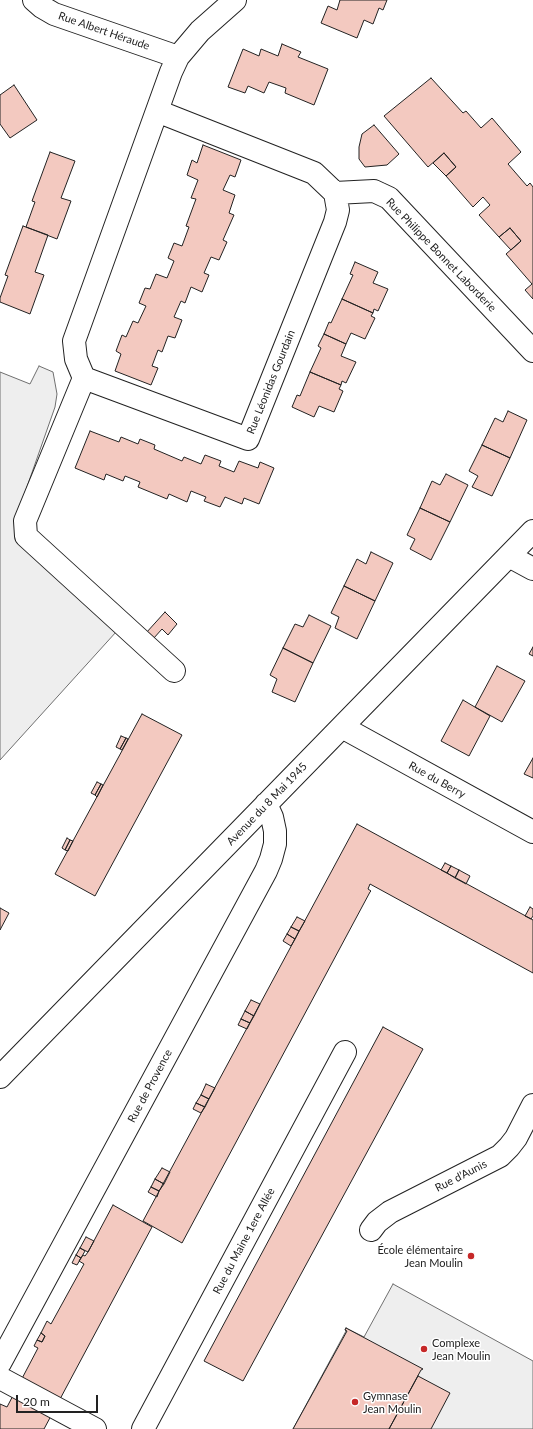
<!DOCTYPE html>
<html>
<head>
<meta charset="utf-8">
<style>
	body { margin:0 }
	#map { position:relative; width:533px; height:1429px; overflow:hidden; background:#fff; font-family:Lato,sans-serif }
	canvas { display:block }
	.scale { position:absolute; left:16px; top:1395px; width:82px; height:18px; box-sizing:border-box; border:2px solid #222; border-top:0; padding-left:5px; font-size:12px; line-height:14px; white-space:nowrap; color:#222; -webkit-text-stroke:3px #fff; paint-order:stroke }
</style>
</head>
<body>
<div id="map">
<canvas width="533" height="1429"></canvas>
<div class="scale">20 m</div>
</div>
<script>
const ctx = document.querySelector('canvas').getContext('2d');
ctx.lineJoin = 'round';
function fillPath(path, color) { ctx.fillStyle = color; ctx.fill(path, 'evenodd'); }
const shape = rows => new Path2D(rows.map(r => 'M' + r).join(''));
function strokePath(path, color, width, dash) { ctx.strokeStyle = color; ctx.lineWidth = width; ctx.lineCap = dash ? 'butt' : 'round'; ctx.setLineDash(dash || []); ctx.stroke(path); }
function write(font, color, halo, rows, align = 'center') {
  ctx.font = font + ' Lato,sans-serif'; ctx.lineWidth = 3; ctx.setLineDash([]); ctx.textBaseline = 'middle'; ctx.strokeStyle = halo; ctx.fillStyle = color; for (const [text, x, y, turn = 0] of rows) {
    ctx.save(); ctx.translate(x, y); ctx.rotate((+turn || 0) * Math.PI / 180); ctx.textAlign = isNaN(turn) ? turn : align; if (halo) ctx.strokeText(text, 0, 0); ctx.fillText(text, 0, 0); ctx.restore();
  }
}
const green = shape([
	[39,366,53,372,57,394,55,407,15,521,126,621,0,760,0,372,30,384,39,366],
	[393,1284,533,1361,533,1429,293,1429,346,1331,345,1330,346,1328,364,1337,393,1284]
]);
fillPath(green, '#eee');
strokePath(green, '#6f6f6f', 1);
const building = shape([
	[340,0,387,0,383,10,379,8,373,24,364,20,357,38,321,23,328,6,337,10,340,0],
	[282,44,301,52,298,57,328,69,314,105,285,93,286,88,269,82,264,93,248,86,245,93,228,87,243,49,259,56,261,49,278,56,282,44],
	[431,78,463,113,466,111,481,128,492,118,521,152,508,164,527,186,530,183,533,187,533,299,525,290,532,284,506,254,521,241,510,228,499,237,479,215,490,205,483,197,473,207,446,176,456,167,444,153,428,167,384,116,431,78],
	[14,85,37,120,10,138,0,124,0,95,14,85],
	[374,125,399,154,387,165,365,167,359,159,359,147,362,134,374,125],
	[203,145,241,160,235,177,230,175,223,190,235,195,229,213,234,215,223,240,227,242,219,260,211,257,204,273,209,275,202,292,191,287,185,303,181,301,174,317,182,320,175,338,168,336,162,352,158,350,152,366,158,368,151,385,115,371,121,354,116,351,122,335,126,337,133,321,138,323,146,306,139,303,145,288,150,289,156,274,167,278,174,261,168,258,174,243,182,246,189,227,186,226,196,199,191,198,198,180,187,175,192,160,197,163,203,145],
	[50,152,75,161,61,198,71,201,57,239,26,227,35,202,32,201,50,152],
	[444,153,456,167,446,176,433,163,444,153],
	[23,226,48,235,35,272,44,275,30,314,0,302,0,298,8,276,5,275,23,226],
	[510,228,521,241,511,250,499,237,510,228],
	[355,262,378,272,373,283,388,289,378,311,374,309,373,313,342,299,353,275,350,274,355,262],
	[342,299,373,313,371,316,375,318,365,339,351,333,346,344,324,334,329,322,331,323,342,299],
	[324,334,346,344,341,356,356,362,346,383,342,381,341,385,310,372,321,348,318,346,324,334],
	[310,372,341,385,339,389,343,391,334,412,319,406,314,417,292,407,297,395,300,396,310,372],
	[508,411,527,420,510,458,482,445,495,418,503,422,508,411],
	[90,431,119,442,121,437,138,444,140,439,155,445,154,449,182,461,184,457,201,464,205,455,221,461,219,466,234,472,239,461,258,468,260,462,274,468,259,504,244,498,242,504,225,497,220,507,204,501,206,497,191,491,187,502,169,494,167,499,138,487,140,482,125,476,123,481,106,474,104,480,75,468,90,431],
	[482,445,510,458,492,496,472,487,478,476,469,471,482,445],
	[446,474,468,485,450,522,420,508,432,481,440,485,446,474],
	[420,508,450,522,431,560,410,549,415,539,407,535,420,508],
	[371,552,393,563,375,601,344,586,357,559,366,564,371,552],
	[344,586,375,601,357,639,335,628,339,617,331,613,344,586],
	[165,612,177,624,168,635,162,629,153,639,146,633,165,612],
	[309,615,331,626,313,663,283,648,295,624,303,627,309,615],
	[533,647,533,656,529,654,533,647],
	[283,648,313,663,295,702,272,692,277,679,270,675,283,648],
	[497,666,525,681,502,722,475,707,497,666],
	[463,700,490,716,469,756,441,741,463,700],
	[142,714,182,735,95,896,55,874,142,714],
	[121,736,126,738,120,749,116,747,121,736],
	[126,738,128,739,122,750,120,749,126,738],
	[533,758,533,778,524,774,533,758],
	[97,782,101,784,95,795,91,793,97,782],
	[101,784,103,785,97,797,95,795,101,784],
	[357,824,533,920,533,973,370,884,368,889,371,891,370,892,182,1243,143,1221,357,824],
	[67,838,70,840,65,850,62,848,67,838],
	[70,840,73,841,68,851,65,850,70,840],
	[445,863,451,866,447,873,441,870,445,863],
	[451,866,459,870,455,878,447,873,451,866],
	[459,870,470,876,466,884,455,878,459,870],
	[530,907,533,909,533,916,531,919,525,916,530,907],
	[0,908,9,913,0,930,0,908],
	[297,917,305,921,299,931,291,927,297,917],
	[291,927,299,931,295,939,287,934,291,927],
	[287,934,295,939,291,946,283,941,287,934],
	[251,1000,260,1004,254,1016,245,1011,251,1000],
	[245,1011,254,1016,250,1023,241,1019,245,1011],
	[241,1019,250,1023,247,1029,238,1025,241,1019],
	[383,1027,423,1049,243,1381,204,1361,383,1027],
	[206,1084,215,1088,209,1099,201,1095,206,1084],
	[201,1095,209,1099,205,1107,196,1103,201,1095],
	[196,1103,205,1107,201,1113,193,1109,196,1103],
	[162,1168,170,1172,164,1184,155,1179,162,1168],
	[155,1179,164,1184,159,1191,151,1187,155,1179],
	[151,1187,159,1191,157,1197,148,1192,151,1187],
	[113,1205,152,1227,44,1429,0,1429,0,1404,7,1407,38,1348,34,1346,37,1340,42,1342,45,1336,41,1333,47,1321,51,1324,84,1264,79,1261,83,1255,85,1256,88,1252,113,1205],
	[86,1237,94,1241,88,1252,80,1248,86,1237],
	[80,1248,85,1251,81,1258,76,1255,80,1248],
	[76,1255,81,1258,77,1265,72,1263,76,1255],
	[346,1328,423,1369,421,1370,389,1429,293,1429,347,1331,345,1330,346,1328],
	[41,1333,45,1336,42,1342,37,1340,41,1333],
	[418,1376,450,1393,431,1429,389,1429,418,1376]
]);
fillPath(building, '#f3c9c0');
strokePath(building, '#222', 1);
const minor = shape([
	[34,0,42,7,54,14,178,57],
	[157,111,314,173,335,193,338,210,335,222,248,439,84,378,76,359,74,341,171,72,178,57,200,31,235,0],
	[335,193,374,191,389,198,533,351],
	[84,378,25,521,26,536,174,671],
	[509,556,533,569],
	[342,727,533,832],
	[0,1077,533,531],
	[371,1230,377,1222,390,1212,500,1156,509,1147,516,1138,533,1105],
	[0,1363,266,871,271,859,275,844,275,831,272,817,266,804],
	[0,1378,95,1429],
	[143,1429,345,1052]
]);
strokePath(minor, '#222', 24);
strokePath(minor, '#fff', 22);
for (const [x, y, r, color] of [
	[471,1256,4,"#c62828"],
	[424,1349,4,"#c62828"],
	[355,1402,4,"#c62828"]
]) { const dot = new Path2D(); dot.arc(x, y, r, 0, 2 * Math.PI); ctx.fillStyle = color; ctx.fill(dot); strokePath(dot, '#fff', 1.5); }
write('11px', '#222', '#fff', [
	["Rue Albert Héraude",104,31,19],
	["Rue Philippe Bonnet Laborderie",441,255,46],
	["Rue Léonidas Gourdain",271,382,-68],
	["Rue du Berry",437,780,29],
	["Avenue du 8 Mai 1945",267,804,-46],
	["Rue de Provence",150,1086,-62],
	["Rue d’Aunis",461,1176,-27],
	["Rue du Maine 1ere Allée",244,1241,-62]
]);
write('11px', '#222', '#fff', [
	["École élémentaire",463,1250,"right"],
	["Jean Moulin",463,1263,"right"],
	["Complexe",432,1343],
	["Jean Moulin",432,1356],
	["Gymnase",363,1396],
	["Jean Moulin",363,1409]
], 'left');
</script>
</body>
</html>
